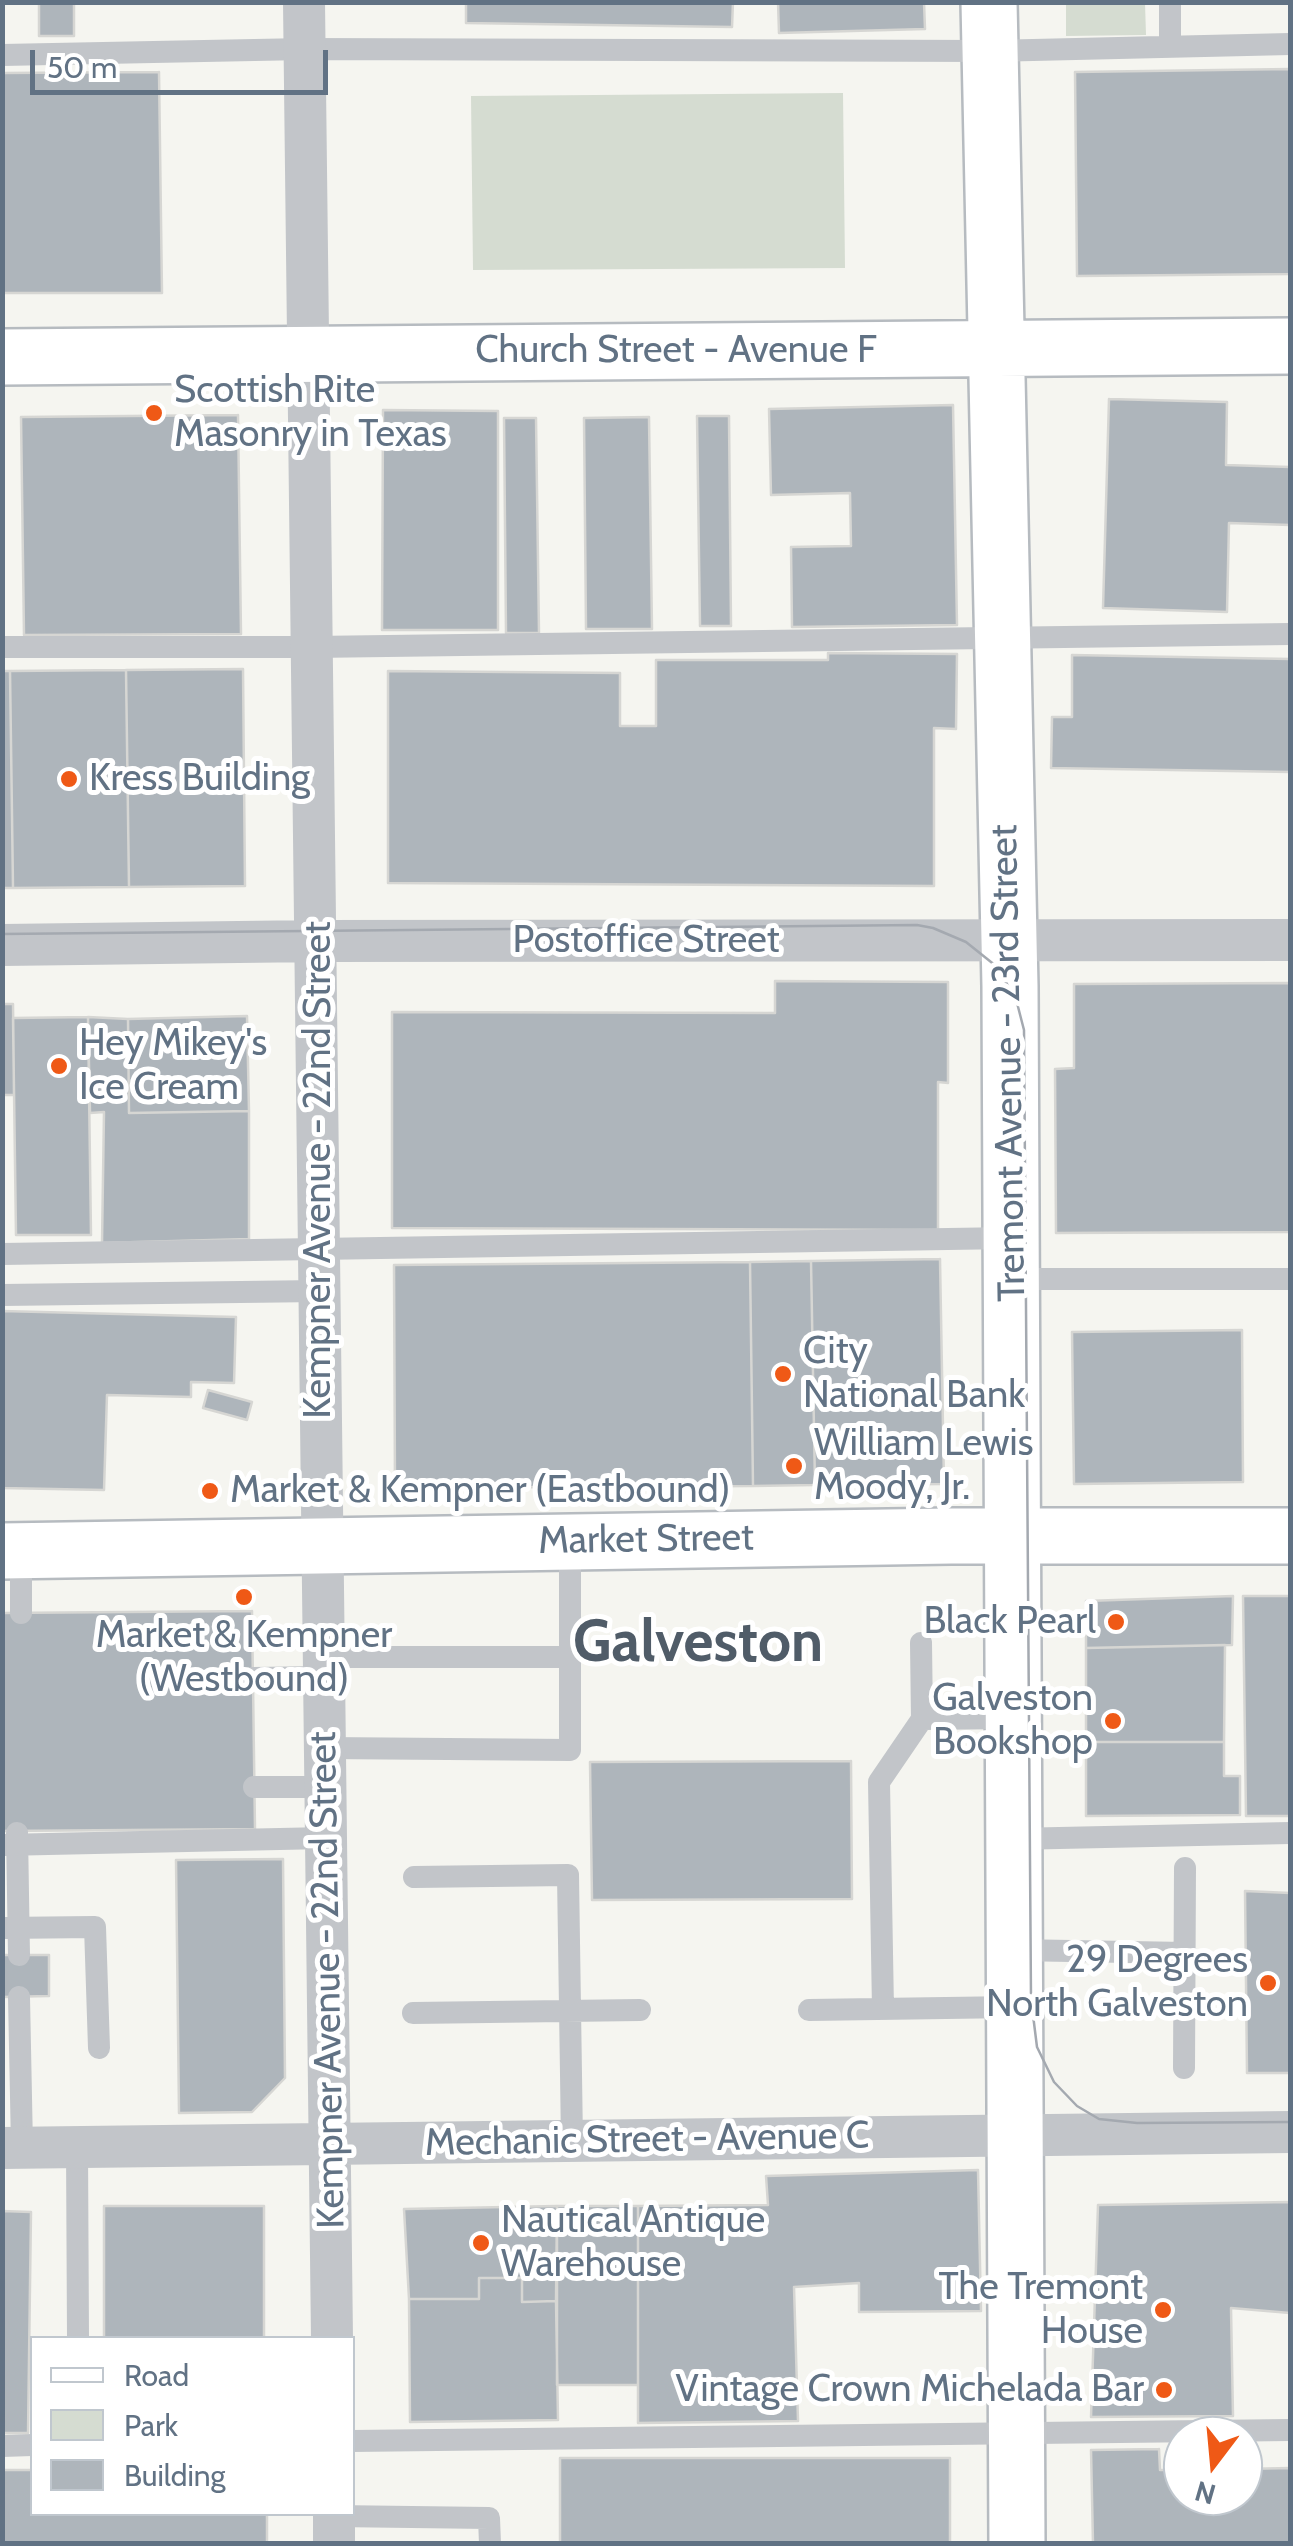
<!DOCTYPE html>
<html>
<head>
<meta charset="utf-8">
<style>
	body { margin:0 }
	#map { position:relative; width:1293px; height:2546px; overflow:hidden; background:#f5f5f0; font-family:Cabin,sans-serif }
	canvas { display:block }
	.frame { position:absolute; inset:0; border:5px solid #617284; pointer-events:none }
	.legend { position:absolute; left:30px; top:2336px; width:325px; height:180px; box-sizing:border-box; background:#fff; border:2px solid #c0c7ce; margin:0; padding:12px 18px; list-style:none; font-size:30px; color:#617284 }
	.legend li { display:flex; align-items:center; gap:20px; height:50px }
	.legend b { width:50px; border:2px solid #c0c7ce }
	.north { position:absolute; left:1163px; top:2416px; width:100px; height:100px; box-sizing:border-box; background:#fff; border:2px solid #c0c7ce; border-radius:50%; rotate:196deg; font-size:28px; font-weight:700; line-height:40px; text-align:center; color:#617284 }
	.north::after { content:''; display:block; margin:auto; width:35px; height:45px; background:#ef5916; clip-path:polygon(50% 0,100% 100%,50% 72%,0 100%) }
	.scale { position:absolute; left:30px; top:50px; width:298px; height:45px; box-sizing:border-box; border:5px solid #617284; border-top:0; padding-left:12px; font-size:30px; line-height:35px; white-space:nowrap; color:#617284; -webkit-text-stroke:8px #fff; paint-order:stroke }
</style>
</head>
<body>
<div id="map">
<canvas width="1293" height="2546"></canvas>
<div class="frame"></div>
<ul class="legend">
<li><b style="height:12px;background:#fff"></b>Road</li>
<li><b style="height:28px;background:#d5dcd1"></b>Park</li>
<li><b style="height:28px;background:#aeb5bb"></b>Building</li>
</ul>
<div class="north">N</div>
<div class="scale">50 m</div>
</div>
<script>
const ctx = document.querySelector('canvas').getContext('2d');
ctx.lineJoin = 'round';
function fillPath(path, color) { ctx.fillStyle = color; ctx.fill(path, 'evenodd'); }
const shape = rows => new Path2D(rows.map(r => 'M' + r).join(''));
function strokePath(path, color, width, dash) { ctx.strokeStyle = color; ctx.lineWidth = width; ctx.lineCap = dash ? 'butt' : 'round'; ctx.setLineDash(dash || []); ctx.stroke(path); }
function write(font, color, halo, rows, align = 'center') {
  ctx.font = font + ' Cabin,sans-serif'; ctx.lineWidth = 10; ctx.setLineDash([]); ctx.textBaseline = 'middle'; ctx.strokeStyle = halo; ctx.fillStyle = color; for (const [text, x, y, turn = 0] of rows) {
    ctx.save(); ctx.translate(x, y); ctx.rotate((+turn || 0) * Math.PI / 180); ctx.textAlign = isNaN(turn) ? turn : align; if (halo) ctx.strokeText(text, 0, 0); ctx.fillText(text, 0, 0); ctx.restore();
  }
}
fillPath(shape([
	[1066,3,1145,3,1146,35,1066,36],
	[843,93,845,268,473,270,471,96]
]), '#d5dcd1');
const building = shape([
	[39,2,74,2,74,36,39,36,39,2],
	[466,2,733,2,732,27,466,23,466,2],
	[778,2,924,2,925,29,779,33,778,2],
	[1290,69,1290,274,1077,276,1075,72,1290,69],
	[159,72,162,293,2,293,2,73,159,72],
	[1109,399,1227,402,1226,465,1290,467,1290,525,1229,523,1227,612,1103,608,1109,399],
	[953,405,957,625,792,627,791,547,851,546,850,493,771,495,769,409,953,405],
	[383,410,498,411,498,630,382,630,383,410],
	[238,415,241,634,24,635,21,417,238,415],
	[697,416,729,416,731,626,700,626,697,416],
	[649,417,652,629,586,629,584,418,649,417],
	[504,418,536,418,539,633,506,633,504,418],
	[828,653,957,654,956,729,934,728,934,886,388,883,388,671,620,673,620,726,656,726,656,660,828,660,828,653],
	[1072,655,1290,659,1290,772,1051,768,1052,717,1072,717,1072,655],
	[243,669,245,886,129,887,126,670,243,669],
	[126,670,129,887,13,888,10,671,126,670],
	[2,671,10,671,13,888,2,888,2,671],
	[775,981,948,982,948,1083,938,1082,938,1230,392,1228,392,1012,775,1013,775,981],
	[1290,983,1290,1232,1056,1233,1055,1069,1074,1068,1074,984,1290,983],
	[2,1004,13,1004,14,1095,2,1095,2,1004],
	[247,1016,249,1111,129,1113,128,1019,247,1016],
	[88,1017,91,1235,16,1235,13,1018,88,1017],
	[88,1017,128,1019,129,1113,249,1111,249,1239,102,1243,104,1112,90,1113,88,1017],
	[940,1259,944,1484,815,1485,811,1261,940,1259],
	[811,1261,815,1485,753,1486,750,1262,811,1261],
	[750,1262,753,1486,395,1488,394,1265,750,1262],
	[2,1311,236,1317,234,1383,191,1382,191,1397,107,1395,104,1490,2,1488,2,1311],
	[1242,1330,1243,1482,1074,1484,1072,1332,1242,1330],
	[208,1390,252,1402,247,1420,203,1408,208,1390],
	[1233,1596,1232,1645,1086,1648,1086,1601,1233,1596],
	[1243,1596,1290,1596,1290,1816,1246,1816,1243,1596],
	[252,1611,255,1829,2,1831,2,1613,252,1611],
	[1225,1645,1224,1742,1086,1742,1086,1648,1225,1645],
	[1086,1742,1224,1742,1224,1776,1240,1776,1240,1815,1086,1816,1086,1742],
	[851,1761,852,1899,592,1900,590,1762,851,1761],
	[283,1859,285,2078,252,2112,179,2113,176,1860,283,1859],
	[1245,1891,1290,1893,1290,2073,1247,2073,1245,1891],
	[2,1955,49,1955,49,1996,2,1997,2,1955],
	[978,2170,981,2311,859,2312,859,2283,794,2287,798,2421,638,2423,638,2206,768,2205,766,2176,978,2170],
	[1290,2202,1290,2313,1231,2308,1233,2416,1091,2417,1098,2205,1290,2202],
	[104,2206,264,2206,264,2338,104,2338,104,2206],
	[557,2206,556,2301,522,2302,522,2278,479,2278,479,2299,409,2299,404,2209,557,2206],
	[557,2206,638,2206,638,2385,557,2385,557,2206],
	[2,2211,31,2212,28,2433,2,2433,2,2211],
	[479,2278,522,2278,522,2302,556,2301,558,2420,410,2422,409,2299,479,2299,479,2278],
	[1159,2449,1160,2470,1183,2470,1183,2496,1243,2496,1243,2469,1290,2468,1290,2544,1093,2544,1091,2450,1159,2449],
	[560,2458,950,2458,950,2544,560,2544,560,2458],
	[2,2470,32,2470,32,2514,267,2514,267,2544,2,2544,2,2470]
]);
fillPath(building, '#aeb5bb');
strokePath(building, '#d6d6d3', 2.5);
const secondary = shape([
	[989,2,1010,986,1017,2544],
	[2,357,1290,346],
	[2,1551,951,1536,1290,1536]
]);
strokePath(secondary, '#b6bbc0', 60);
strokePath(shape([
	[1170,2,1170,47],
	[2,55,305,49,990,51,1290,44],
	[2,647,312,647,1290,634],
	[2,1254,1011,1238],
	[1012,1279,1290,1279],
	[2,1295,320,1291],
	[21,1551,21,1613],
	[921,1643,922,1719],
	[324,1657,570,1657],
	[253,1678,324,1677],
	[325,1748,570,1750,570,1541],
	[254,1787,326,1787],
	[17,1833,19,1955],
	[1013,1839,1290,1833],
	[2,1845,326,1838],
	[414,1877,568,1875,572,2141],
	[2,1928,95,1927,99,2048],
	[1014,1950,1186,1953],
	[19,1997,22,2147],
	[883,2009,879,1782,922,1719,1014,1718],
	[809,2010,1014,2007],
	[413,2013,640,2010],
	[1184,2068,1185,1868],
	[77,2147,78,2338],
	[352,2441,1290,2430],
	[2,2446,32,2445],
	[334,2516,489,2518,490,2544]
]), '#c2c5c9', 22);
strokePath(shape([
	[304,2,332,2338],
	[2,945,317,941,1290,940],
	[2,2148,1290,2132],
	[334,2514,334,2544]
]), '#c2c5c9', 42);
strokePath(secondary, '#fff', 55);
strokePath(shape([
	[2,934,917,925,933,928,966,942,996,966,1016,999,1024,1030,1031,1999,1037,2047,1054,2082,1077,2106,1099,2119,1137,2123,1290,2122]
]), '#a4a9b0', 2.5);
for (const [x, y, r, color] of [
	[154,413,10,"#ef5916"],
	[69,779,10,"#ef5916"],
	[59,1066,10,"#ef5916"],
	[783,1374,10,"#ef5916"],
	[794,1466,10,"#ef5916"],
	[210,1491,10,"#ef5916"],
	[244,1597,10,"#ef5916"],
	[1116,1622,10,"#ef5916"],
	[1113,1721,10,"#ef5916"],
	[1268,1983,10,"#ef5916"],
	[481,2243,10,"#ef5916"],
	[1163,2310,10,"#ef5916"],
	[1164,2390,10,"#ef5916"]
]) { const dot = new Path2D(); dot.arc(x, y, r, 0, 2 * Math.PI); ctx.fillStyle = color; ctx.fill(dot); strokePath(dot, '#fff', 4); }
write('38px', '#617284', '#fff', [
	["Church Street - Avenue F",676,351],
	["Postoffice Street",646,941],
	["Tremont Avenue - 23rd Street",1009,1063,-91],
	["Kempner Avenue - 22nd Street",319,1170,-90],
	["Market Street",646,1540,-1],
	["Kempner Avenue - 22nd Street",328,1980,-91],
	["Mechanic Street - Avenue C",647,2140,-1]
]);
write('38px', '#617284', '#fff', [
	["Scottish Rite",174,391],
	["Masonry in Texas",174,435],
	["Kress Building",89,779],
	["Hey Mikey's",79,1044],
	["Ice Cream",79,1088],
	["City",803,1352],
	["National Bank",803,1396],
	["William Lewis",814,1444],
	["Moody, Jr.",814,1488],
	["Market & Kempner (Eastbound)",230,1491],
	["Black Pearl",1096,1622,"right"],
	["Market & Kempner",244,1636,"center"],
	["(Westbound)",244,1680,"center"],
	["Galveston",1093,1699,"right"],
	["Bookshop",1093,1743,"right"],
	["29 Degrees",1248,1961,"right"],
	["North Galveston",1248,2005,"right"],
	["Nautical Antique",501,2221],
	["Warehouse",501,2265],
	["The Tremont",1143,2288,"right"],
	["House",1143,2332,"right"],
	["Vintage Crown Michelada Bar",1144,2390,"right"]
], 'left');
write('bold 58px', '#505c68', '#fff', [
	["Galveston",698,1644]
]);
</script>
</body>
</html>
